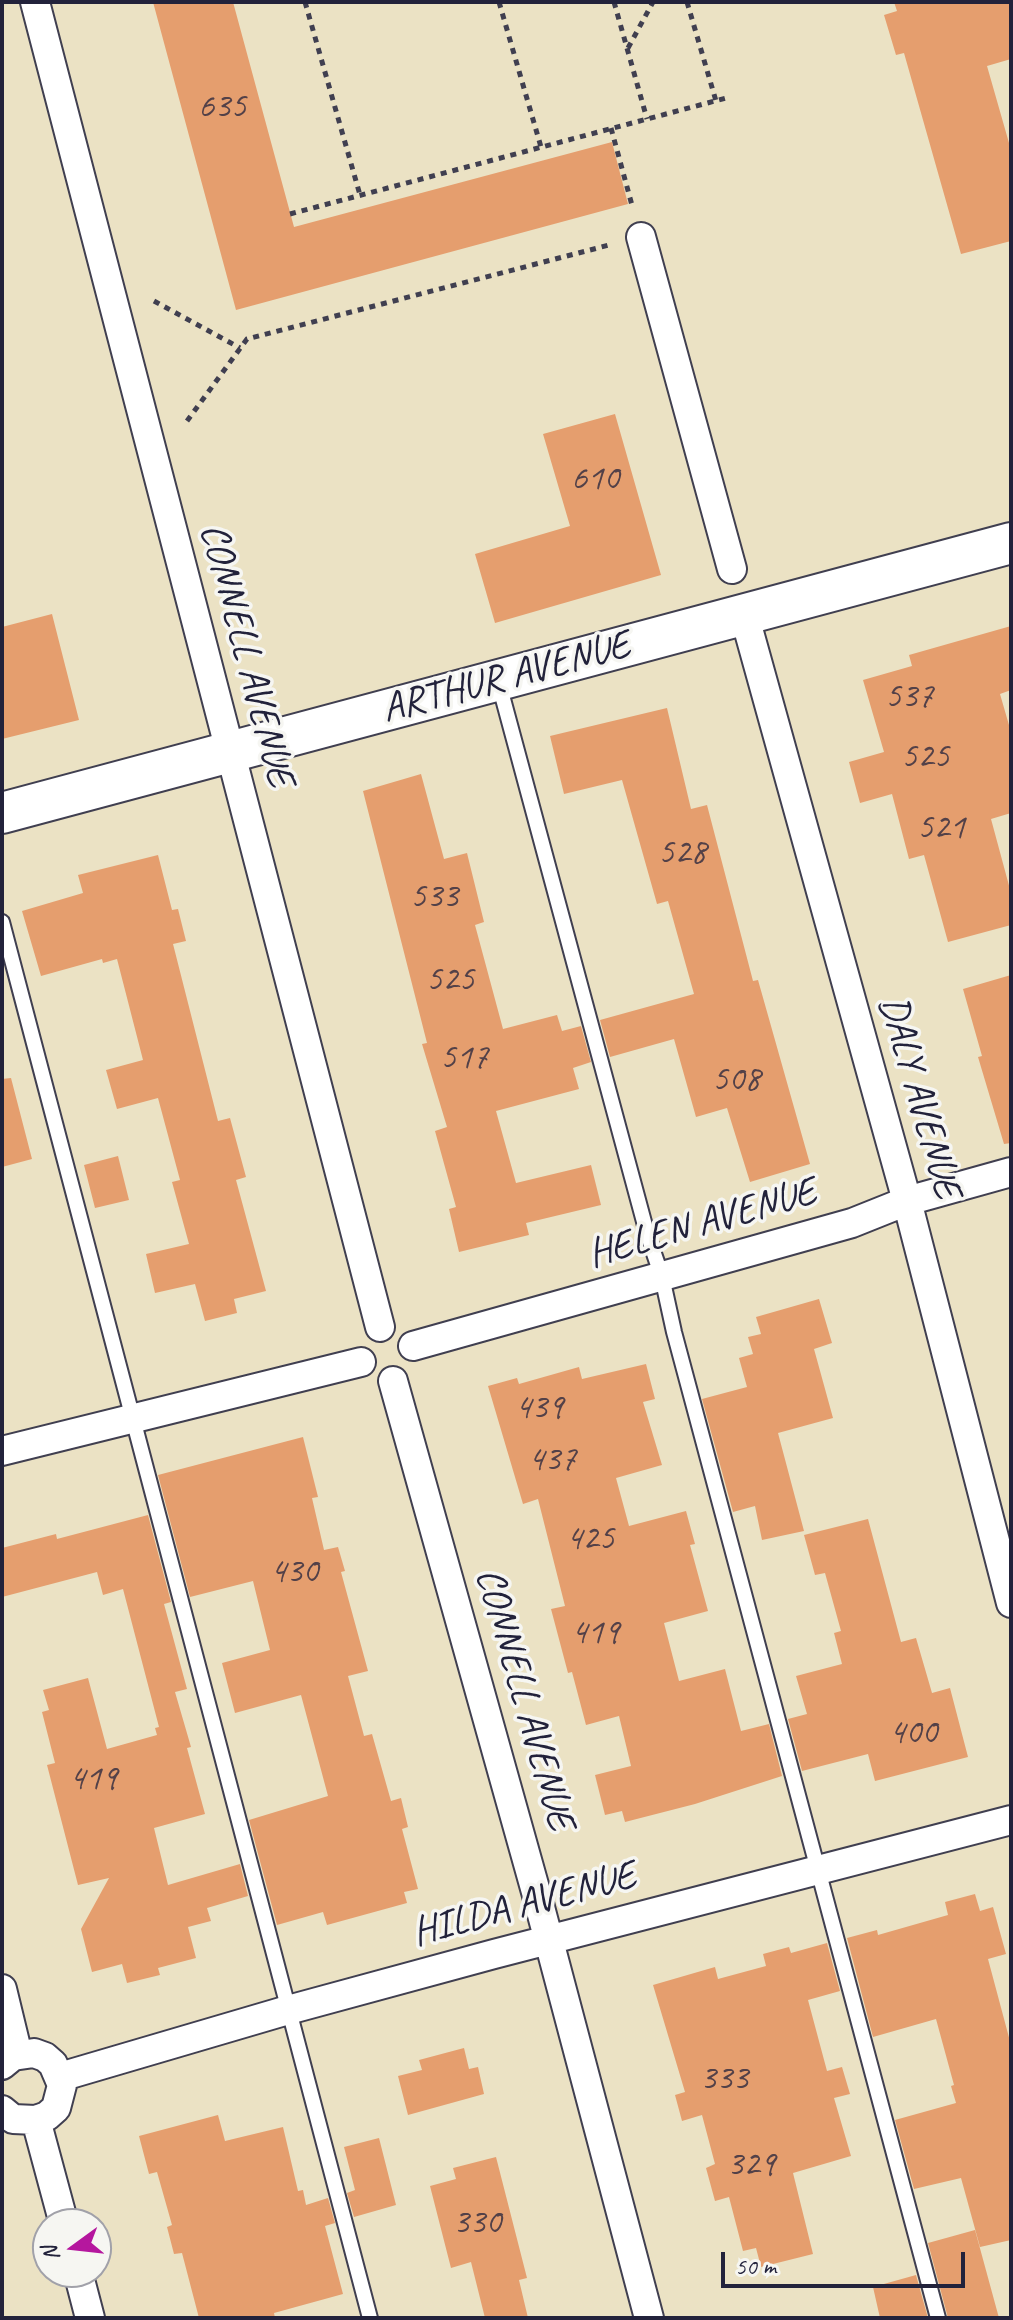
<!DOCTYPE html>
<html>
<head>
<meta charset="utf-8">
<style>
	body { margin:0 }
	#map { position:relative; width:1013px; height:2320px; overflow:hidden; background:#ebe2c4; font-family:Caveat,sans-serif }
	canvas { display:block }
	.frame { position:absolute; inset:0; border:4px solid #22223b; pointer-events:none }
	.north { position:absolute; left:32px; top:2208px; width:80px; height:80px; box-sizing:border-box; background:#f6f6f2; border:2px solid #a1a1a9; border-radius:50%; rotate:255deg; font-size:22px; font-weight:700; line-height:32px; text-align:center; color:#22223b }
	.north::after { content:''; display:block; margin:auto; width:28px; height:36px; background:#b5179e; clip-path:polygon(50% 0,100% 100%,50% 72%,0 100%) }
	.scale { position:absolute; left:721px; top:2252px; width:244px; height:36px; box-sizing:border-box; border:4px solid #22223b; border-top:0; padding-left:10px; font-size:24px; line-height:28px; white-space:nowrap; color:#22223b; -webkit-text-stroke:6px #f6f6f2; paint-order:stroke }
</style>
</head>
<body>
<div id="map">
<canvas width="1013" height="2320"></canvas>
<div class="frame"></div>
<div class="north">N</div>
<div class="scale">50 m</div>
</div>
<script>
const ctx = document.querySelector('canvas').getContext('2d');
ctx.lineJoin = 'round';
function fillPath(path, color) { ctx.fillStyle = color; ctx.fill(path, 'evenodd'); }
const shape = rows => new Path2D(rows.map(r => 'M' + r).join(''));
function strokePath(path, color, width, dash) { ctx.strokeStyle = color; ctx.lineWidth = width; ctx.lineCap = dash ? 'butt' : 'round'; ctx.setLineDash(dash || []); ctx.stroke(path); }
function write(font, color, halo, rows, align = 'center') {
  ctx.font = font + ' Caveat,sans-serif'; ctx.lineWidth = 7; ctx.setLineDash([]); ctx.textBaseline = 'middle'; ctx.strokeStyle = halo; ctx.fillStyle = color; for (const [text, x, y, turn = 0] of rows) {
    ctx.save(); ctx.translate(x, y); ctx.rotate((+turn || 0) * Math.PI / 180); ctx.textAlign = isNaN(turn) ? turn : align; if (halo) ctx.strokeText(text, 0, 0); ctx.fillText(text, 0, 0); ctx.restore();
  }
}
fillPath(shape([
	[153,2,233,2,294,227,612,142,628,204,236,310],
	[894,2,1011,2,1011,59,987,66,1011,150,1011,241,961,254,904,53,896,55,884,15,897,11],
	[615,414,661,575,495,623,475,554,570,526,543,434],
	[52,614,79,720,2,739,2,627],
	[1011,626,1011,690,1000,694,1011,732,1011,813,991,819,1011,893,1011,925,948,942,924,855,909,859,892,794,860,803,849,762,884,752,863,680,912,666,909,655],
	[667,708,691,809,707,805,753,981,758,980,810,1164,750,1182,727,1108,696,1117,674,1039,610,1057,600,1020,694,994,668,901,657,904,622,780,564,794,550,736],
	[421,774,444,859,467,853,484,922,475,925,503,1029,557,1015,562,1031,581,1026,591,1062,573,1068,579,1089,496,1111,516,1183,591,1165,601,1205,526,1223,529,1235,459,1252,449,1209,456,1207,435,1131,447,1127,422,1044,427,1043,363,791],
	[158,855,172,910,178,909,186,941,173,944,218,1121,230,1118,246,1177,236,1180,266,1291,234,1299,237,1313,205,1321,195,1284,155,1293,146,1254,189,1244,172,1182,180,1180,158,1098,117,1109,106,1070,143,1060,117,959,103,963,102,959,41,976,22,911,83,893,78,875],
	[1011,975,1011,1143,1004,1144,978,1057,982,1056,963,989],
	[11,1078,32,1159,2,1167,2,1079],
	[118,1156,129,1200,95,1208,84,1165],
	[819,1299,832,1343,814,1349,833,1418,778,1433,804,1531,762,1540,755,1506,733,1512,702,1399,747,1387,739,1358,753,1354,748,1337,761,1334,756,1317],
	[646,1364,655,1399,643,1402,662,1465,616,1478,629,1526,686,1511,695,1544,690,1545,708,1611,664,1623,679,1681,725,1669,741,1731,769,1724,782,1776,695,1804,625,1822,622,1811,605,1815,595,1775,631,1766,619,1716,586,1725,572,1672,568,1673,551,1609,565,1606,538,1499,523,1504,488,1386,517,1378,519,1384,579,1367,582,1379],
	[303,1437,318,1497,312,1498,324,1550,338,1547,345,1571,341,1572,368,1671,348,1676,364,1736,372,1734,391,1801,401,1798,408,1827,402,1829,418,1889,404,1892,407,1903,327,1925,323,1912,277,1925,249,1820,328,1796,301,1695,235,1713,222,1663,270,1650,253,1581,190,1597,158,1475],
	[148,1515,171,1602,164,1604,187,1689,175,1692,191,1747,187,1748,205,1814,154,1828,168,1885,240,1864,248,1896,207,1908,211,1921,188,1927,196,1958,158,1968,160,1975,127,1983,122,1964,92,1972,81,1929,109,1878,78,1885,47,1765,55,1763,42,1712,49,1710,43,1690,88,1678,107,1749,157,1735,155,1728,159,1727,123,1589,103,1595,97,1572,2,1597,2,1548,56,1534,57,1539],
	[868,1519,901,1642,916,1638,932,1693,950,1688,968,1757,875,1781,868,1754,802,1771,788,1719,807,1714,796,1676,842,1664,834,1633,841,1631,825,1573,815,1575,804,1535],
	[975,1894,980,1911,993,1907,1006,1954,988,1959,1011,2045,1011,2240,980,2247,961,2178,914,2189,895,2120,956,2103,951,2086,954,2085,936,2019,873,2037,847,1938,877,1930,878,1935,948,1915,945,1902],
	[827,1943,840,1991,808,2000,827,2071,842,2067,850,2094,834,2098,851,2156,793,2173,813,2254,761,2267,756,2248,743,2251,729,2197,715,2201,706,2168,715,2164,702,2115,682,2121,675,2095,685,2092,653,1985,715,1967,718,1979,766,1966,763,1954,789,1947,791,1953],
	[464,2048,469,2069,478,2067,484,2094,408,2115,398,2076,422,2070,419,2060],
	[218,2115,225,2141,283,2127,298,2191,303,2190,306,2205,328,2198,335,2223,325,2226,343,2294,274,2313,275,2318,199,2318,182,2253,174,2254,167,2227,172,2225,157,2172,149,2174,139,2136],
	[379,2138,396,2205,354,2217,347,2193,355,2190,344,2147],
	[496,2157,527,2278,519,2280,528,2318,485,2318,471,2262,451,2268,430,2186,456,2179,453,2168],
	[975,2230,999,2318,948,2318,928,2243],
	[916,2275,928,2318,880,2318,873,2287]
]), '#e59e6e');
const lane = shape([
	[499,684,647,1233,662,1277,674,1332,938,2318],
	[2,922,370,2318]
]);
const street = shape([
	[35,2,380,1327],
	[641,237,732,569],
	[744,614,907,1201,1011,1603],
	[413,1346,852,1223,907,1201,1011,1172],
	[393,1381,536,1892,649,2318],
	[2,1451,361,1362],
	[2,1989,18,2055],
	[2,2065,13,2056,34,2053,45,2057,53,2064,62,2085,56,2108,47,2116,36,2120,13,2119,2,2110],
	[60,2077,288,2010,494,1954,1011,1820],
	[36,2120,64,2224],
	[78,2272,90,2318]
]);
const secondary = shape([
	[2,813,1011,543]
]);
strokePath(lane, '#403f50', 18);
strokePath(street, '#403f50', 32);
strokePath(secondary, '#403f50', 44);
strokePath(shape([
	[305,2,360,195],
	[499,2,541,147],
	[614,2,647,119],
	[687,2,716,101],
	[628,48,653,2],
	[611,128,633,209],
	[290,214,730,97],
	[154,301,240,348],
	[187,421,247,339,613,244]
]), '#403f50', 5, [6, 6]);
strokePath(lane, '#fff', 14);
strokePath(street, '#fff', 28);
strokePath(secondary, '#fff', 40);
write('36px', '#534148', null, [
	["635",222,108],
	["610",595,480],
	["537",909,698],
	["525",925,758],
	["521",941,829],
	["528",682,854],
	["533",434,898],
	["525",450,981],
	["517",464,1059],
	["508",736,1081],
	["439",539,1409],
	["437",552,1461],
	["425",590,1540],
	["430",294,1573],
	["419",595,1634],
	["400",913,1734],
	["419",93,1780],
	["333",724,2080],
	["329",751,2166],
	["330",477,2224]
]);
write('40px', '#22223b', '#f6f6f2', [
	["CONNELL AVENUE",246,655,75],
	["ARTHUR AVENUE",506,678,-15],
	["DALY AVENUE",919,1097,74],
	["HELEN AVENUE",702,1224,-16],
	["CONNELL AVENUE",524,1699,74],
	["HILDA AVENUE",524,1905,-15]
]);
</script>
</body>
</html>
